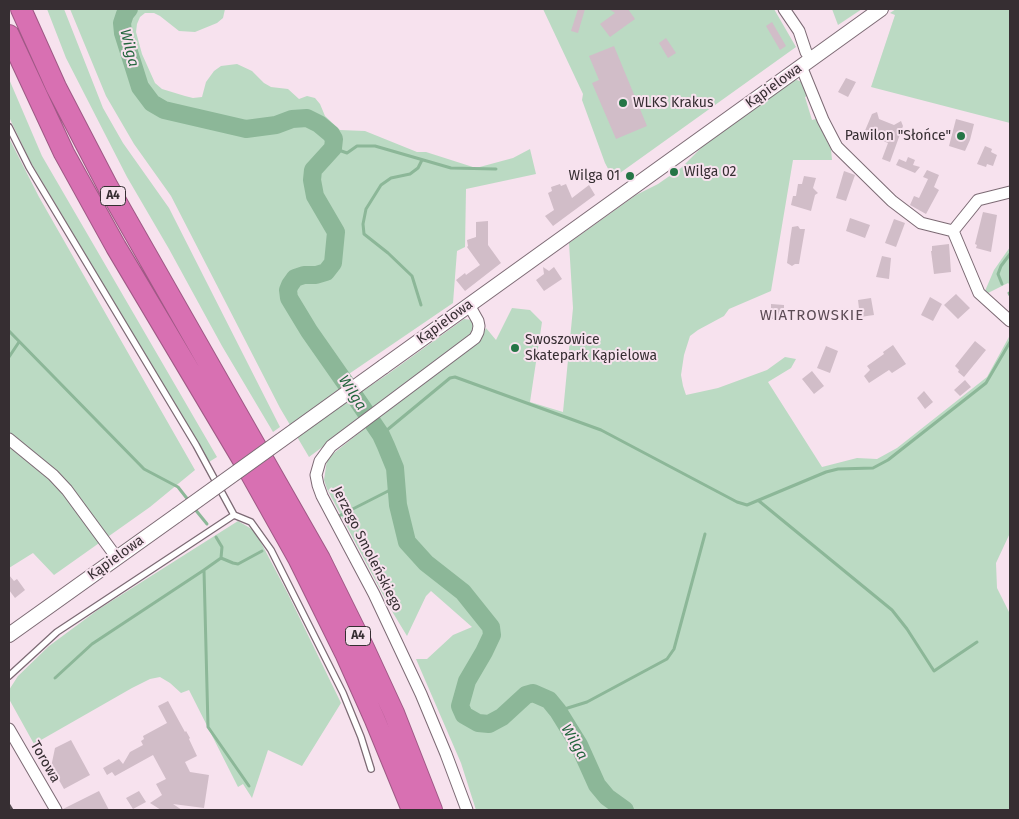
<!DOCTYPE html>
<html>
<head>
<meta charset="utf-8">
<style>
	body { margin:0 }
	#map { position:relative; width:1019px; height:819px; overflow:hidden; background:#f7e2ee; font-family:"Fira Sans",sans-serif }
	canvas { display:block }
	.frame { position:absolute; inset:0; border:10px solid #362e32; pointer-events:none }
</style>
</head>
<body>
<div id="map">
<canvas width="1019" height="819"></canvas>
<div class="frame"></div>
</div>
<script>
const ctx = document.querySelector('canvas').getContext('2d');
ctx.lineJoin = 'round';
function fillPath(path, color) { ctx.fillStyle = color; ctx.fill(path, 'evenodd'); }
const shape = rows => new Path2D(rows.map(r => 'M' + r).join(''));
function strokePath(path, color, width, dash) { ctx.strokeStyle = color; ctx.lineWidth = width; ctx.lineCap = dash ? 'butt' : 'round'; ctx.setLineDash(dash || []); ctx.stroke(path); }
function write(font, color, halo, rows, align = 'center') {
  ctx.font = font + ' "Fira Sans",sans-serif'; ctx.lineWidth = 4; ctx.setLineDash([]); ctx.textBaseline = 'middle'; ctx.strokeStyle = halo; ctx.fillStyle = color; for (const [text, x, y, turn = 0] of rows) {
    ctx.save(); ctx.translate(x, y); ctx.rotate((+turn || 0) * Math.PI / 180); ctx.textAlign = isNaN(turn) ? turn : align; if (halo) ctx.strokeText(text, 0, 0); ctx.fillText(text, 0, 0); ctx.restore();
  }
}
fillPath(shape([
	[47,9,64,9,103,108,123,143,169,208,280,427,273,432,222,346,169,249,127,177,66,58],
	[70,9,225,9,223,18,217,23,195,32,179,31,160,16,154,13,145,13,140,17,137,24,136,32,142,54,155,83,162,89,185,96,193,98,202,97,206,82,214,71,221,66,237,64,252,71,264,83,271,87,288,89,299,99,307,96,315,98,320,104,325,116,340,130,365,131,417,152,426,152,476,168,513,158,530,149,536,174,466,189,465,247,457,251,453,303,340,380,352,398,388,374,464,319,472,320,474,326,471,336,309,457,280,408,171,196,134,144,106,96],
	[543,9,774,9,796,47,613,178,605,163,582,100,583,94],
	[832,9,862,9,838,25],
	[896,9,1010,9,1010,123,871,87,895,15,890,13],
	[9,79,42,156,217,457,209,462,30,161,9,117],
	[797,80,802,82,807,96,805,97,812,120,816,119,831,149,832,160,793,160,771,291,729,309,724,316,698,330,690,336,684,355,681,375,683,386,686,395,718,388,767,370,785,357,796,359,791,368,768,382,822,467,857,458,877,459,897,448,987,377,1010,335,1010,533,996,563,997,588,1010,614,1010,810,476,810,461,763,416,659,427,659,453,635,472,627,431,591,426,596,407,636,390,608,327,489,324,480,327,460,334,453,395,404,478,343,486,328,496,340,512,308,530,310,542,322,530,402,563,412,573,308,569,243,636,195,658,184,681,168,702,147,703,143,790,81],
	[9,138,39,197,195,470,150,507,54,575,33,553,9,568],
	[1010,247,1010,285,1008,283,988,293,985,291,994,270],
	[238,521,255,531,288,594,341,703,302,766,268,750,252,798,243,784,238,787,189,690,181,693,170,683,160,677,150,679,132,688,34,744,9,699,9,690,18,676,49,646,99,609]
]), '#bbdac3');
strokePath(shape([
	[333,148,347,153,357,146,375,146,451,168,496,169],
	[1002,284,998,274,1001,266,1010,254],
	[1009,293,1010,295],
	[421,305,412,276,388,253,364,234,363,224,366,209,381,185,391,178,410,174,418,168,422,160],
	[9,331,144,469,178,487,189,501],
	[9,357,19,342],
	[381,435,450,378,455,377,601,430,737,502,747,505,826,472,838,469,873,468,888,460,986,383,1010,342],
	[759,501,892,610,907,629,934,671,977,642],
	[194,508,207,524],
	[337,517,398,486],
	[216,537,222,547,221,558,204,570,208,727,249,786],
	[221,558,233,563,238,564,262,551],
	[55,678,92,644,204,570],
	[558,711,587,702,667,659,674,649,705,534]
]), '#8cb798', 3);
strokePath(shape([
	[129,9,125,14,122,23,123,33,140,87,152,103,164,110,246,129,276,125,292,119,307,118,319,124,331,134,334,139,333,148,313,170,312,180,315,196,336,232,333,263,326,272,316,275,304,275,295,278,290,285,288,290,289,298,309,331,360,404,381,435,386,446,395,468,398,505,407,542,426,563,463,592,491,627,492,635,484,652,467,681,460,706,464,715,478,723,489,724,502,717,526,695,533,693,549,700,558,711,579,745,597,785,607,797,625,810]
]), '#8cb798', 18);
fillPath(shape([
	[578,9,585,9,578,33,571,31],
	[609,9,628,9,635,19,610,37,600,24,615,13],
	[772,22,786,46,780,50,766,26],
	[666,38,676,53,668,58,659,43],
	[614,46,647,126,616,139,592,83,599,80,589,56],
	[846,78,856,82,848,97,838,92],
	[877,112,879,119,894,125,901,121,903,126,890,162,882,159,888,143,864,133,872,114],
	[956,119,974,124,970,140,965,151,949,146],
	[985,146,992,149,991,152,997,155,993,166,987,164,986,167,977,164],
	[908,157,915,160,913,165,920,167,915,173,896,165,899,159,906,162],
	[927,170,939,175,934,187,939,190,926,214,910,205,914,196,919,198,928,179,923,177],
	[844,171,855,175,846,201,836,198],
	[804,176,816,178,813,188,818,193,815,195,811,211,791,205,793,196,796,196,798,184,802,184],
	[560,184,561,186,566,184,572,198,589,185,595,195,553,226,545,216,554,210,548,193,552,191,551,187],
	[983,212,997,215,991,252,976,248,977,245,975,244],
	[850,218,870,225,865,238,846,231],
	[894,219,905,223,896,247,885,243],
	[488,221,488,245,501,263,465,291,456,280,465,273,466,275,480,265,467,247,468,246,467,240,476,237,476,222],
	[798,226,800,229,805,229,801,252,799,264,795,264,792,266,787,263,790,240,792,227],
	[949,244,951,272,934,274,931,251,932,251,932,246],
	[882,256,891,258,889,279,876,277],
	[543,267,549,271,554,267,562,279,544,291,536,280,544,274],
	[956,294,970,308,958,319,944,305],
	[930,297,942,304,933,321,921,315],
	[871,298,874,315,860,317,858,300],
	[771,304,784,305,784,319,771,319],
	[975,341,986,350,964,377,958,372,959,370,955,366],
	[893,345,906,364,892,373,889,370,869,383,864,376,870,370,867,366,884,354,883,352],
	[826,346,838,351,830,373,817,368],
	[812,371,824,386,814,394,802,379],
	[965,380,971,387,960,396,954,390],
	[924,391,933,402,925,409,917,398],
	[9,575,14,581,17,579,25,590,15,598,9,590],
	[168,701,185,732,186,731,190,738,189,739,197,756,185,762,190,772,209,775,204,808,173,804,182,810,161,810,150,803,162,795,156,784,166,779,153,755,115,776,112,772,107,775,103,768,119,759,123,764,130,752,143,745,141,741,144,739,143,736,167,723,158,706],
	[71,740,90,775,64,789,55,773,50,772,55,748],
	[99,791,109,810,63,810,63,809],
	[139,791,146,802,133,809,126,798]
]), '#d1bdc8');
const service = shape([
	[9,127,29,167,196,445,234,515,251,522,271,550,343,693,361,737,371,769],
	[9,676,57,632,234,515]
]);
const minor = shape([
	[784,9,799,31,806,52,811,59],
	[801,66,823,120,837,147,892,201,921,223,953,231,979,293,1010,321],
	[953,231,978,200,1010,192],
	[9,439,53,475,67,490,117,558],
	[9,729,56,810],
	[467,810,446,754,421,694,374,594,322,496,318,485,316,475,320,461,331,446,475,338,478,332,479,326,478,321,469,305]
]);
const tertiary = shape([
	[383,367,881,9],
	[9,635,177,515]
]);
const motorway = shape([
	[21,9,56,87,108,187,320,559,364,648,394,713,432,810],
	[9,35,64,153,116,247,247,467,298,558,345,653,375,720,412,810]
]);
strokePath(service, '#7c6a74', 8);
strokePath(minor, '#7c6a74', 13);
strokePath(tertiary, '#7c6a74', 16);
strokePath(motorway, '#9f5985', 22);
strokePath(service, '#fff', 5.5);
strokePath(minor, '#fff', 11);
strokePath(tertiary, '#fff', 14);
strokePath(motorway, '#d870b2', 20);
strokePath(shape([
	[9,805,12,810]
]), '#574d52', 3, [10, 5]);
const tertiaryBridge = shape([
	[177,515,383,367]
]);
strokePath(tertiaryBridge, '#7c6a74', 16, []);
strokePath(tertiaryBridge, '#fff', 14);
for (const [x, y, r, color] of [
	[623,103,5,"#257546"],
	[961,136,5,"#257546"],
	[674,172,5,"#257546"],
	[630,176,5,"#257546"],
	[515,348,5,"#257546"]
]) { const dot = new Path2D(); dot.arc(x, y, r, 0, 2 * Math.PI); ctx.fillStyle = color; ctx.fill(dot); strokePath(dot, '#f7e2ee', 2); }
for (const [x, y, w] of [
	[113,196,25],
	[358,636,25]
]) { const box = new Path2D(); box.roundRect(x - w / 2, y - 9.5, w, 19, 4); ctx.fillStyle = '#f7e2ee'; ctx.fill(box); strokePath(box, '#362e32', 1); }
write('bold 12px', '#362e32', null, [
	["A4",113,196],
	["A4",358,636]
]);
write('14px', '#362e32', '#f7e2ee', [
	["Kąpielowa",774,86,-36],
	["Kąpielowa",445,322,-36],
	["Jerzego Smoleńskiego",367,549,63],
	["Kąpielowa",116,558,-36],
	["Torowa",45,762,60]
]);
write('14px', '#362e32', '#f7e2ee', [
	["WLKS Krakus",633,103],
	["Pawilon \"Słońce\"",951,136,"right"],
	["Wilga 02",684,172],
	["Wilga 01",620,176,"right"],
	["Swoszowice",525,340],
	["Skatepark Kąpielowa",525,356]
], 'left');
write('italic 15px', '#24663e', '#f7e2ee', [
	["Wilga",129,48,76],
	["Wilga",352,393,57],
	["Wilga",574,742,60]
]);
ctx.letterSpacing = '1px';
write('15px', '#5c4b55', '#f7e2ee', [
	["WIATROWSKIE",812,316]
]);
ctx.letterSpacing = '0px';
</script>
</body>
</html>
